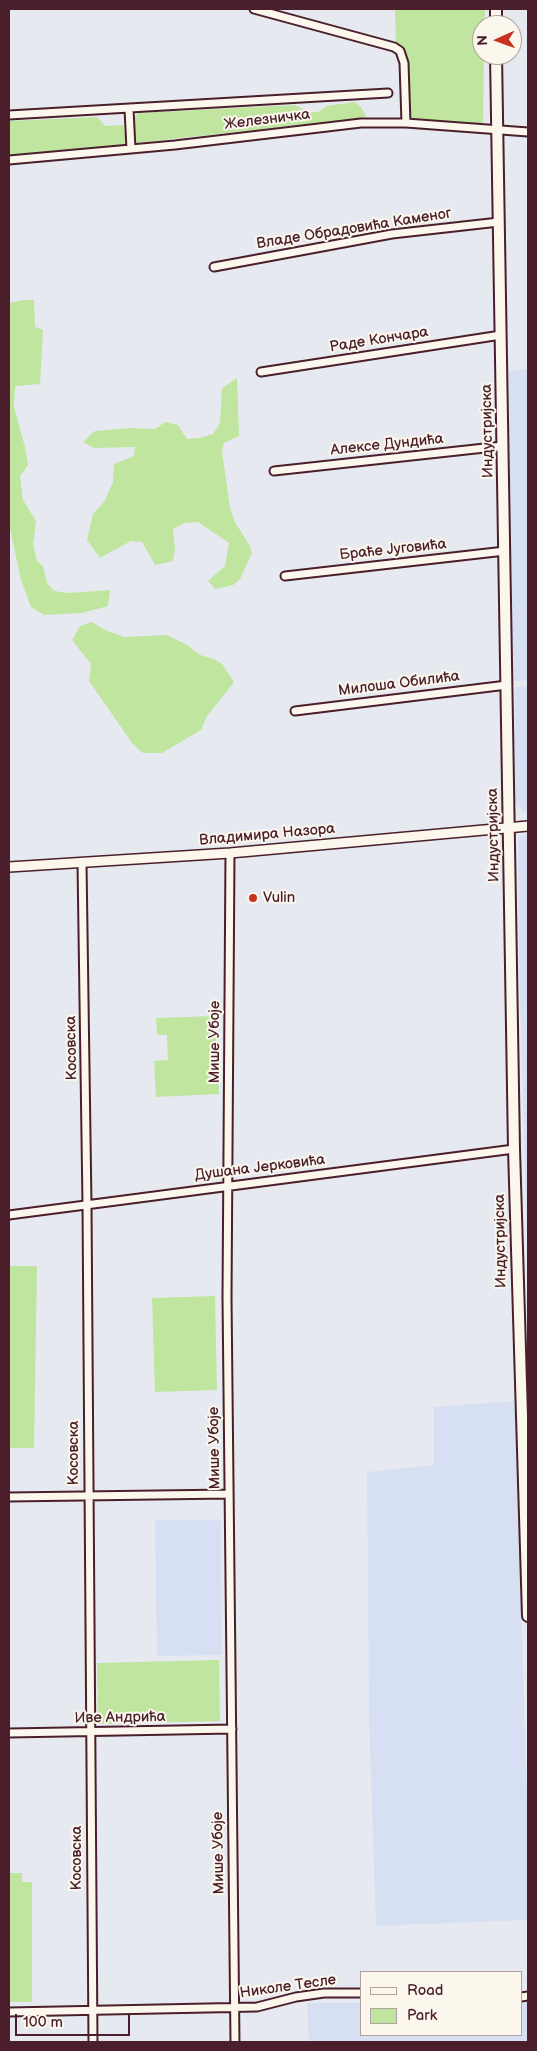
<!DOCTYPE html>
<html>
<head>
<meta charset="utf-8">
<style>
	body { margin:0 }
	#map { position:relative; width:537px; height:2051px; overflow:hidden; background:#e6eaf0; font-family:"Balsamiq Sans",sans-serif }
	canvas { display:block }
	.frame { position:absolute; inset:0; border:10px solid #4a1f2b; pointer-events:none }
	.legend { position:absolute; left:360px; top:1971px; width:162px; height:65px; box-sizing:border-box; background:#fbf7ec; border:1px solid #b4a19f; margin:0; padding:6px 9px; list-style:none; font-size:15px; color:#4a1f2b }
	.legend li { display:flex; align-items:center; gap:10px; height:25px }
	.legend b { width:25px; border:1px solid #b4a19f }
	.north { position:absolute; left:472px; top:15px; width:50px; height:50px; box-sizing:border-box; background:#fbf7ec; border:1px solid #b4a19f; border-radius:50%; rotate:268deg; font-size:14px; font-weight:700; line-height:20px; text-align:center; color:#4a1f2b }
	.north::after { content:''; display:block; margin:auto; width:18px; height:22px; background:#c8321e; clip-path:polygon(50% 0,100% 100%,50% 72%,0 100%) }
	.scale { position:absolute; left:15px; top:2014px; width:115px; height:22px; box-sizing:border-box; border:2px solid #4a1f2b; border-top:0; padding-left:6px; font-size:15px; line-height:18px; white-space:nowrap; color:#4a1f2b; -webkit-text-stroke:4px #fbf7ec; paint-order:stroke }
</style>
</head>
<body>
<div id="map">
<canvas width="537" height="2051"></canvas>
<div class="frame"></div>
<ul class="legend">
<li><b style="height:6px;background:#fbf7ec"></b>Road</li>
<li><b style="height:14px;background:#c0e59f"></b>Park</li>
</ul>
<div class="north">N</div>
<div class="scale">100 m</div>
</div>
<script>
const ctx = document.querySelector('canvas').getContext('2d');
ctx.lineJoin = 'round';
function fillPath(path, color) { ctx.fillStyle = color; ctx.fill(path, 'evenodd'); }
const shape = rows => new Path2D(rows.map(r => 'M' + r).join(''));
function strokePath(path, color, width, dash) { ctx.strokeStyle = color; ctx.lineWidth = width; ctx.lineCap = dash ? 'butt' : 'round'; ctx.setLineDash(dash || []); ctx.stroke(path); }
function write(font, color, halo, rows, align = 'center') {
  ctx.font = font + ' "Balsamiq Sans",sans-serif'; ctx.lineWidth = 4; ctx.setLineDash([]); ctx.textBaseline = 'middle'; ctx.strokeStyle = halo; ctx.fillStyle = color; for (const [text, x, y, turn = 0] of rows) {
    ctx.save(); ctx.translate(x, y); ctx.rotate((+turn || 0) * Math.PI / 180); ctx.textAlign = isNaN(turn) ? turn : align; if (halo) ctx.strokeText(text, 0, 0); ctx.fillText(text, 0, 0); ctx.restore();
  }
}
fillPath(shape([
	[528,369,528,680,511,682,509,371],
	[528,686,528,812,525,812,514,801,515,687],
	[528,835,528,1274,519,961,518,836],
	[515,1401,528,1833,528,1920,376,1926,369,1721,367,1472,434,1465,434,1407],
	[221,1520,222,1655,157,1656,155,1520],
	[521,2002,528,2002,528,2042,309,2042,307,2003,361,2003,361,2035,521,2035]
]), '#d7e0f3');
fillPath(shape([
	[395,9,485,9,485,25,482,25,482,55,484,55,483,126,411,123,407,61,402,49,396,44],
	[355,102,361,107,366,116,362,118,136,143,134,117,138,113,295,105,309,112,318,112,326,106],
	[97,117,105,126,124,125,126,145,9,155,9,121],
	[24,300,34,300,35,327,43,330,40,384,15,386,14,407,25,447,28,465,20,476,23,500,36,521,33,544,37,561,43,566,47,583,54,591,69,593,110,590,108,606,82,613,44,615,31,607,21,580,9,524,9,303],
	[237,378,239,436,224,443,222,452,230,508,235,522,250,546,252,553,240,579,233,585,215,589,208,581,225,566,229,543,198,522,184,523,173,529,175,549,173,561,155,565,142,542,131,541,100,558,87,540,93,514,104,502,113,482,114,464,134,456,135,447,94,448,83,442,95,431,130,428,155,429,165,422,178,425,187,439,200,438,213,434,220,423,222,388],
	[92,622,105,630,124,637,167,635,187,645,200,655,214,659,222,664,234,682,207,716,201,730,162,753,143,753,132,743,89,681,91,664,72,640,80,626],
	[215,1016,219,1094,156,1097,154,1061,168,1060,167,1035,157,1035,156,1018],
	[9,1266,37,1266,34,1448,9,1448],
	[215,1296,217,1390,155,1392,152,1298],
	[219,1660,220,1721,98,1724,97,1663],
	[9,1873,22,1873,22,1882,32,1882,32,2002,9,2002]
]), '#c0e59f');
const minor = shape([
	[254,9,394,47,400,51,404,63,406,123],
	[129,109,131,149],
	[9,115,388,93],
	[9,160,175,145,361,123,406,123,528,132],
	[214,267,392,234,499,222],
	[261,372,501,335],
	[274,471,503,446],
	[285,576,505,551],
	[295,711,507,685],
	[230,853,227,1297,235,2042],
	[82,863,87,1205,93,2042],
	[9,1215,514,1149],
	[9,1497,229,1494],
	[9,1733,232,1729],
	[521,1997,528,1996],
	[9,2012,257,2007,296,1997,324,1993,361,1993]
]);
const tertiary = shape([
	[9,867,230,853,528,826]
]);
const secondary = shape([
	[496,25,496,9],
	[496,55,514,1149,528,1616]
]);
strokePath(minor, '#4a1f2b', 11);
strokePath(tertiary, '#4a1f2b', 12);
strokePath(secondary, '#4a1f2b', 14);
strokePath(minor, '#fbf7ec', 7);
strokePath(tertiary, '#fbf7ec', 9);
strokePath(secondary, '#fbf7ec', 10);
for (const [x, y, r, color] of [
	[253,898,5,"#c8321e"]
]) { const dot = new Path2D(); dot.arc(x, y, r, 0, 2 * Math.PI); ctx.fillStyle = color; ctx.fill(dot); strokePath(dot, '#fbf7ec', 2); }
write('15px', '#4a1f2b', '#fbf7ec', [
	["Железничка",267,120,-7],
	["Владе Обрадовића Каменог",354,229,-9],
	["Раде Кончара",379,340,-9],
	["Индустријска",488,431,-91],
	["Алексе Дундића",387,445,-6],
	["Браће Југовића",393,550,-6],
	["Милоша Обилића",399,684,-7],
	["Владимира Назора",267,835,-5],
	["Индустријска",494,835,-91],
	["Мише Убоје",215,1042,-90],
	["Косовска",72,1048,-91],
	["Душана Јерковића",260,1168,-7],
	["Индустријска",501,1241,-91],
	["Мише Убоје",215,1448,-91],
	["Косовска",74,1453,-90],
	["Иве Андрића",120,1718,-1],
	["Мише Убоје",219,1853,-91],
	["Косовска",77,1858,-90],
	["Николе Тесле",288,1987,-8]
]);
write('15px', '#4a1f2b', '#fbf7ec', [
	["Vulin",263,898]
], 'left');
</script>
</body>
</html>
